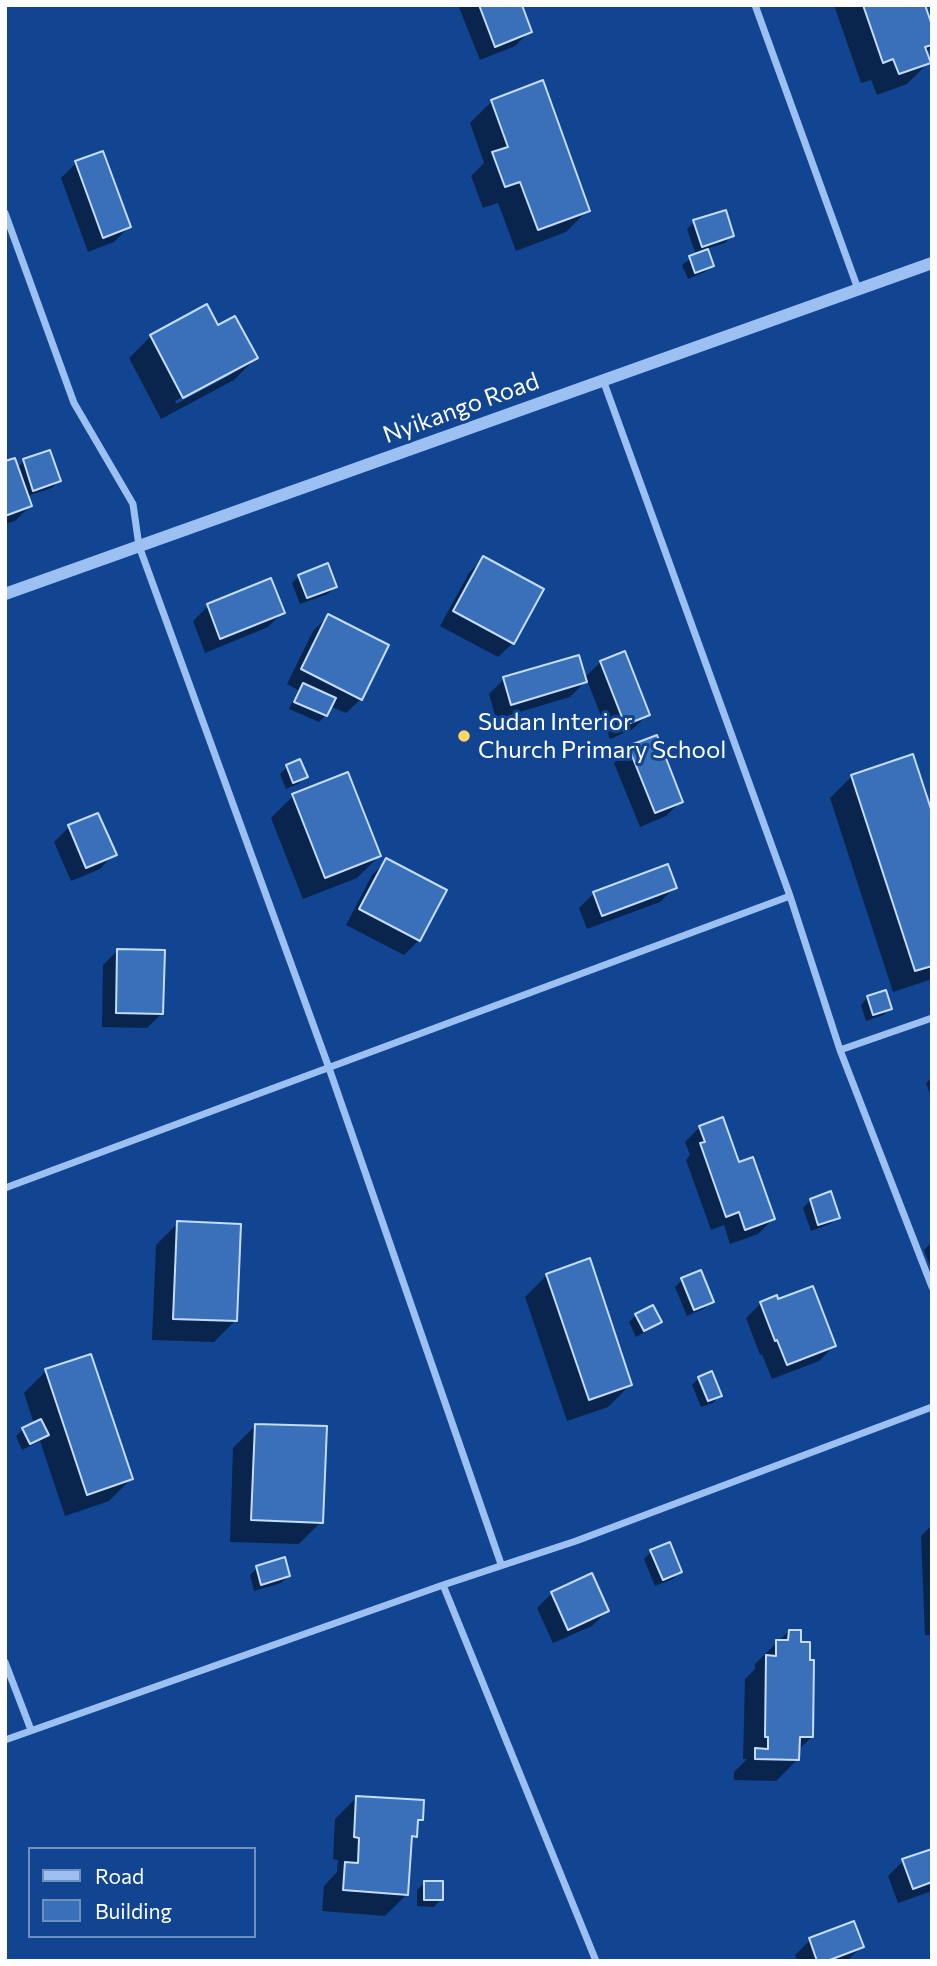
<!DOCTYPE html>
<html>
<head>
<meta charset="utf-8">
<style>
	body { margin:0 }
	#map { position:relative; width:937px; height:1966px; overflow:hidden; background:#114591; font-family:Commissioner,sans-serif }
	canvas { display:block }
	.frame { position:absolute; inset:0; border:7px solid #fff; pointer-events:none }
	.legend { position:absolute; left:28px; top:1847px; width:228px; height:91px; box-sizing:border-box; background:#114591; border:2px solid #708fbd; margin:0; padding:9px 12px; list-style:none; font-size:21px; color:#fff }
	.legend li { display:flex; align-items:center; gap:14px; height:35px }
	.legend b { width:35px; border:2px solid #708fbd }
</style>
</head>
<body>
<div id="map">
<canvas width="937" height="1966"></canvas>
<div class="frame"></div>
<ul class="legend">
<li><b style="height:9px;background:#9cc0f2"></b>Road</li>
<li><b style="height:19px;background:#3a6fb9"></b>Building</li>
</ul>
</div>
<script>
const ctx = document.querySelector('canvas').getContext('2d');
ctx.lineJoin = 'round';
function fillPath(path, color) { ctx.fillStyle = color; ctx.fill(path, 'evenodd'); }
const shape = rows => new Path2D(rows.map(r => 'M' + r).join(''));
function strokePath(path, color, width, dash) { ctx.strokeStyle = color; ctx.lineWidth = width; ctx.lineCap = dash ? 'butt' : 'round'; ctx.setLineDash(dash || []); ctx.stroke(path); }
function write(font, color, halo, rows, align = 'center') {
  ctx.font = font + ' Commissioner,sans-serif'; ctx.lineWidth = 6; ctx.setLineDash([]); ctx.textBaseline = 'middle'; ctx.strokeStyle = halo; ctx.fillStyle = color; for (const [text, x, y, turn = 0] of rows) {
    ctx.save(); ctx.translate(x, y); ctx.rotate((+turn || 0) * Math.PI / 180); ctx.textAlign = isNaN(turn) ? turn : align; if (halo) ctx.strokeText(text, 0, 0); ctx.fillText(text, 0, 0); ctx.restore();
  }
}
fillPath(shape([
	[458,5,520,5,530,31,515,46,480,60],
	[834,5,923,5,932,30,932,46,925,53,929,62,907,84,877,95,871,80,861,83],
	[492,101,588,210,566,232,516,251,498,203,483,208,471,176,484,163,470,123],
	[102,153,129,227,114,242,88,252,61,178,76,163],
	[694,222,732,235,725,243,706,249,712,265,705,272,688,279,682,265,696,255,687,229],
	[217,327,256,358,234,380,161,419,129,358,151,336],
	[232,370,232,374,176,404,175,401],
	[24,461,59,481,52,488,27,496,30,506,15,521,5,524,5,463,17,468],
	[483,558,513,643,498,657,440,626,469,573],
	[299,576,335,587,328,594,300,604,292,583],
	[208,606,283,612,268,627,205,653,193,621],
	[328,616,361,699,346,713,330,706,326,715,319,722,289,709,298,690,287,684,313,631],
	[601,662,648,714,633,729,610,739,587,680,570,697,496,719,489,694,504,679,584,678],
	[629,748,681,801,666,816,640,827,614,763],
	[287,767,306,777,298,784,286,789,280,774],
	[852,776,932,818,932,979,893,992,830,798],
	[293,796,379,856,357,878,303,899,271,818],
	[69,827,114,854,100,869,71,881,54,842],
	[387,860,419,940,404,955,346,925,372,875],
	[675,887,660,902,587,929,579,908,594,893],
	[118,950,162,1013,147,1028,102,1027,103,965],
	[868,997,890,1008,883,1015,866,1021,861,1005],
	[932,1078,932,1099,926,1083],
	[700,1127,738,1164,773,1219,758,1234,730,1244,724,1225,711,1230,686,1160,690,1155,685,1142],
	[811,1200,838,1217,830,1224,811,1231,803,1208],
	[178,1223,236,1320,214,1342,152,1340,156,1245],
	[931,1243,932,1243,932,1271,924,1250],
	[547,1275,630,1385,608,1407,567,1421,525,1297],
	[682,1280,712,1301,705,1308,687,1316,675,1287],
	[761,1303,834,1346,819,1361,772,1379,762,1354,760,1355,746,1318],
	[636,1315,660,1321,652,1328,636,1337,629,1322],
	[46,1371,131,1479,109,1501,65,1516,40,1441,22,1450,16,1436,23,1429,34,1424,24,1393],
	[699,1378,720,1395,713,1403,701,1407,692,1385],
	[255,1426,321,1522,299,1544,230,1542,233,1448],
	[932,1525,932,1635,925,1635,921,1536],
	[651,1552,680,1571,673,1579,655,1586,644,1559],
	[257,1568,288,1576,281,1583,254,1591,250,1575],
	[552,1593,607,1611,592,1626,553,1643,537,1608],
	[789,1631,812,1737,798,1750,798,1759,776,1781,734,1780,734,1772,747,1759,743,1759,745,1679,755,1669,755,1664],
	[357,1797,421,1819,416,1824,415,1836,410,1841,407,1894,385,1916,322,1911,324,1886,337,1872,338,1860,333,1859,335,1819],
	[932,1851,932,1891,898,1903,888,1876,903,1861],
	[424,1883,441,1899,434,1907,417,1906,417,1890],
	[810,1940,862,1946,847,1961,797,1961,795,1955]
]), '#0007');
const building = shape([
	[479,5,522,5,532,32,495,47,479,5],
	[863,5,925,5,932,25,932,45,925,47,931,63,899,74,893,59,883,63,863,5],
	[543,80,590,211,538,230,520,182,505,187,492,152,508,147,491,100,543,80],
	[103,151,131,227,103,238,75,161,103,151],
	[726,210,734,236,702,247,693,220,726,210],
	[708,249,714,266,695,273,689,256,708,249],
	[207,304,218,325,235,316,258,358,183,398,150,335,207,304],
	[50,450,61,481,33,491,23,459,50,450],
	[15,458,32,506,5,516,5,461,15,458],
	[483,556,544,589,514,644,453,611,483,556],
	[328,563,337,587,307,598,298,575,328,563],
	[271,578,285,613,220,639,207,604,271,578],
	[328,614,389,645,362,700,301,669,328,614],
	[625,651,650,715,625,725,600,661,625,651],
	[579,655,587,682,511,705,503,677,579,655],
	[303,683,336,698,327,716,294,702,303,683],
	[657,735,683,802,655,813,628,746,657,735],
	[913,754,932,812,932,966,915,971,851,775,913,754],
	[300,759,308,777,293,783,286,765,300,759],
	[348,772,381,856,325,878,292,794,348,772],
	[98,813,117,855,86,868,68,825,98,813],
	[386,858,447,890,420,941,359,909,386,858],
	[668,864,677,888,602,916,593,892,668,864],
	[117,949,165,950,163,1014,116,1013,117,949],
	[886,990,892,1009,873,1015,867,996,886,990],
	[723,1117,739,1162,753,1157,775,1219,745,1230,739,1212,726,1217,700,1143,705,1142,699,1126,723,1117],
	[831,1191,840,1218,818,1225,810,1199,831,1191],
	[177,1221,241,1224,237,1321,173,1319,177,1221],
	[590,1258,632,1385,589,1400,546,1274,590,1258],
	[701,1270,714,1302,694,1310,681,1278,701,1270],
	[813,1286,836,1346,787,1365,777,1340,775,1341,760,1302,777,1295,778,1299,813,1286],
	[653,1305,662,1322,644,1331,635,1314,653,1305],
	[91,1354,133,1479,87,1495,45,1369,91,1354],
	[712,1371,722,1396,708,1401,698,1377,712,1371],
	[41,1419,49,1435,30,1444,22,1428,41,1419],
	[255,1424,327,1426,323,1523,251,1520,255,1424],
	[670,1542,682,1572,663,1580,650,1550,670,1542],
	[285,1557,290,1576,261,1585,256,1566,285,1557],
	[592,1573,609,1611,568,1630,551,1592,592,1573],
	[789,1630,801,1630,801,1642,810,1642,810,1660,814,1660,813,1737,800,1737,799,1760,755,1759,755,1748,768,1749,768,1737,765,1737,766,1655,776,1656,776,1640,788,1640,789,1630],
	[356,1796,424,1800,423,1820,418,1820,417,1837,412,1836,408,1895,343,1890,345,1862,358,1863,359,1838,354,1837,356,1796],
	[932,1849,932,1882,913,1889,902,1859,932,1849],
	[424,1881,443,1881,443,1900,424,1900,424,1881],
	[854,1921,864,1947,827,1961,817,1961,809,1938,854,1921]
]);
fillPath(building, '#3a6fb9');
strokePath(building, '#c4dcfd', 2);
strokePath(shape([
	[755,5,858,289],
	[5,213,74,403,133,504,139,546,329,1068,501,1564],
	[603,380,790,896,840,1050,932,1287],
	[840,1050,932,1018],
	[5,1188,790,896],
	[443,1585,596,1961],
	[5,1662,31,1730],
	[5,1740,443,1585,576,1541,932,1407]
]), '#9cc0f2', 7);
strokePath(shape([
	[5,594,932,263]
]), '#9cc0f2', 12);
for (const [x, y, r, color] of [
	[464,736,7,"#ffd65e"]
]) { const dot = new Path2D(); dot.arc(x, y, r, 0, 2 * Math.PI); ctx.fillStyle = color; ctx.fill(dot); strokePath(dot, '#114591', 2.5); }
write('24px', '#fff', '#114591', [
	["Nyikango Road",461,408,-20]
]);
write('24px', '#fff', '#114591', [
	["Sudan Interior",478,722],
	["Church Primary School",478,750]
], 'left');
</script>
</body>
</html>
